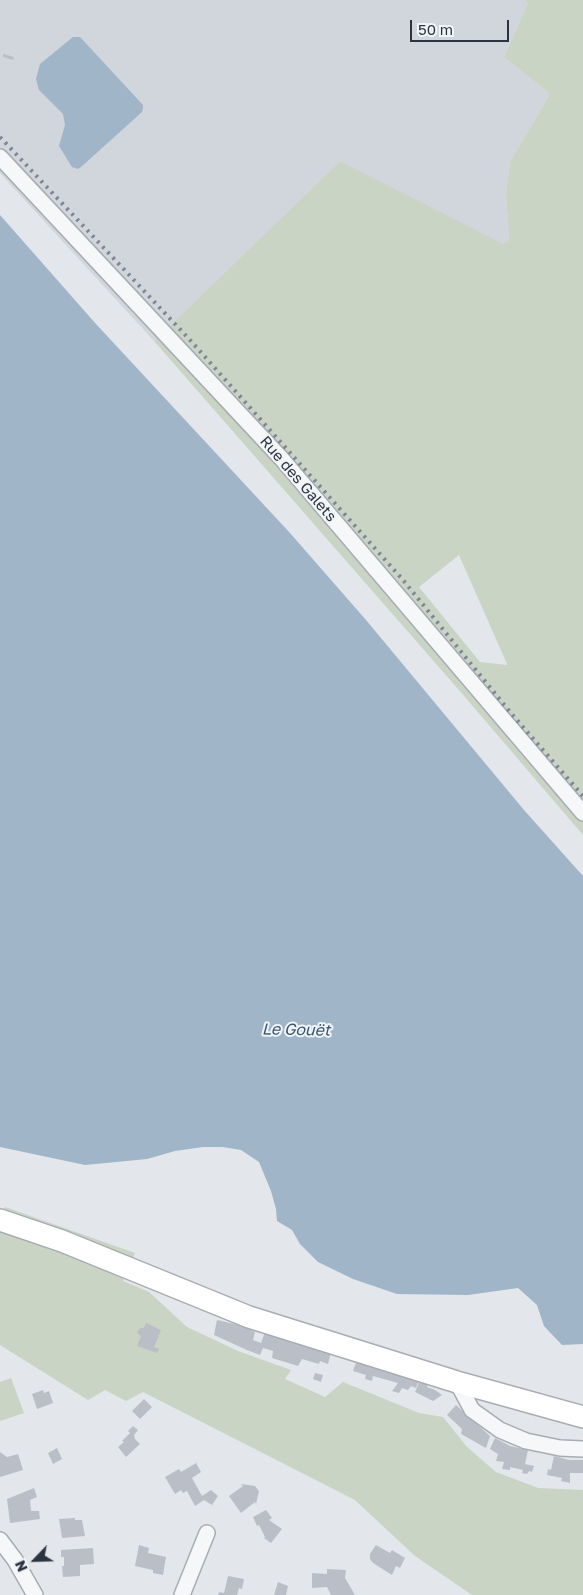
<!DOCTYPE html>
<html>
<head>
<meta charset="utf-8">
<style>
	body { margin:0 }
	#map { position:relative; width:583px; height:1595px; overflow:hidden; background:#e3e6ea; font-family:"Golos Text",sans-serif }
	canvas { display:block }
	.north { position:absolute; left:10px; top:1535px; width:50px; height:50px; -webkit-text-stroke:4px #f2f5f8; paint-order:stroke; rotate:246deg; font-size:14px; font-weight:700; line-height:20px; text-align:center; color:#2c3441 }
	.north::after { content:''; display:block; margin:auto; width:18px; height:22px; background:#2c3441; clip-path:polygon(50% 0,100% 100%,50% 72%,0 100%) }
	.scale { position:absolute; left:410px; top:20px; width:99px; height:22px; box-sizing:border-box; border:2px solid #2c3441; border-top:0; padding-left:6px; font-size:15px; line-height:18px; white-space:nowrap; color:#2c3441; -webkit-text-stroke:4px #f2f5f8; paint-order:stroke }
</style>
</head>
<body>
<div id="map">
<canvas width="583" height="1595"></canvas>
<div class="north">N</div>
<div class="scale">50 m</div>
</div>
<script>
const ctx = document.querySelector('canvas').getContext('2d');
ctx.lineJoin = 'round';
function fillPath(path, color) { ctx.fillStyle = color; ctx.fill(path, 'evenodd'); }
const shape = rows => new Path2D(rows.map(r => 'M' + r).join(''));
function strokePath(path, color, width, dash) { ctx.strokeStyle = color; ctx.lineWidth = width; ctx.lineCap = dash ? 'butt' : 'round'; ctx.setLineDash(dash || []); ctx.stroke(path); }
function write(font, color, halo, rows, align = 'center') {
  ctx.font = font + ' "Golos Text",sans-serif'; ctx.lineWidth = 4; ctx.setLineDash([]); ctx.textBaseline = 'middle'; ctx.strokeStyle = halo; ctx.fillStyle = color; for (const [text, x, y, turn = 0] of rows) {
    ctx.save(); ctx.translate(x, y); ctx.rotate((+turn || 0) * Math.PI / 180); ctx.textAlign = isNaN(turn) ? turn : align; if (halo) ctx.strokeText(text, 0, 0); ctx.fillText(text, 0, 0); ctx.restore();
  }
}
fillPath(shape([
	[0,0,524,0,528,3,504,57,550,94,510,162,506,193,509,240,503,245,340,161,154,341,0,173]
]), '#d1d5dc');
fillPath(shape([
	[524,0,583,0,583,835,465,697,154,341,340,161,503,244,509,240,506,193,510,162,550,94,504,57,528,3],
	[459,555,507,664,507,665,480,662,419,587],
	[5,1207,135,1253,123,1281,149,1292,187,1327,238,1351,291,1370,285,1379,325,1397,343,1382,419,1413,443,1417,467,1447,496,1472,538,1488,583,1490,583,1595,472,1595,415,1556,355,1500,143,1392,126,1401,105,1390,88,1400,0,1345,0,1216],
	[11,1378,24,1413,0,1421,0,1382]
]), '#c9d4c4');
fillPath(shape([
	[73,37,80,37,143,105,143,108,142,112,81,167,78,169,72,167,59,146,65,125,63,114,39,90,36,79,40,64],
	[0,215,96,324,290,533,366,620,524,810,583,876,583,1344,562,1345,544,1326,537,1305,518,1288,468,1295,397,1294,353,1279,318,1262,300,1244,292,1230,277,1221,276,1209,271,1191,259,1162,241,1150,223,1147,203,1147,175,1151,147,1159,85,1165,0,1147]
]), '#a0b5c8');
fillPath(shape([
	[3,54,14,57,13,60,3,57],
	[217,1320,239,1325,255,1332,253,1340,261,1343,265,1332,331,1352,328,1364,320,1361,319,1364,302,1359,298,1366,272,1358,273,1351,263,1348,260,1355,247,1350,214,1335],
	[146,1323,161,1330,154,1347,159,1349,157,1353,137,1346,141,1336,137,1333,140,1328,144,1328],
	[357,1360,420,1378,416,1388,411,1386,408,1390,402,1388,399,1393,392,1391,398,1383,373,1376,372,1381,365,1379,366,1375,353,1371],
	[315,1373,323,1375,321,1382,313,1379],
	[421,1378,429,1381,427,1387,435,1390,442,1395,433,1401,415,1392],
	[43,1390,44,1393,49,1391,53,1403,37,1409,32,1394],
	[144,1399,152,1407,140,1419,132,1411],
	[456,1405,490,1436,486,1448,461,1434,462,1429,447,1415],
	[133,1426,138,1430,134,1435,135,1439,140,1444,126,1457,118,1447,124,1442,122,1441,130,1433,128,1431],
	[495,1438,510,1446,528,1450,525,1464,534,1466,532,1472,529,1471,527,1474,522,1473,523,1470,510,1467,510,1470,502,1469,504,1462,496,1461,498,1454,490,1449],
	[57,1448,62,1459,53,1464,48,1453],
	[0,1452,7,1457,18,1454,23,1470,0,1477],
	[554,1456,569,1460,583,1460,583,1473,570,1473,570,1483,561,1481,562,1478,547,1475,548,1469,551,1470],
	[196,1463,201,1472,192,1478,202,1496,211,1490,218,1496,212,1505,204,1500,195,1506,187,1491,183,1493,181,1490,175,1494,165,1477,179,1469,181,1472],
	[241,1484,255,1486,259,1491,256,1504,255,1502,241,1513,229,1496,243,1486],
	[34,1488,37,1497,30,1500,31,1511,39,1511,40,1519,10,1523,7,1499],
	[266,1510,272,1518,269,1520,282,1529,271,1543,264,1538,265,1537,259,1525,257,1526,253,1517],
	[75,1518,75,1520,82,1520,85,1536,62,1538,59,1519],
	[139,1545,149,1548,148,1553,166,1557,163,1575,153,1573,153,1570,135,1566],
	[376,1545,390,1553,392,1550,405,1558,400,1568,396,1566,392,1575,373,1563,370,1559,370,1554],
	[93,1548,94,1564,80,1565,80,1576,63,1577,62,1566,64,1566,64,1557,61,1557,61,1550],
	[327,1569,346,1570,345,1578,355,1595,331,1595,327,1587,312,1588,312,1573,327,1574],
	[228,1576,244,1579,242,1589,239,1588,237,1595,218,1595,219,1592,224,1593],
	[278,1582,288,1586,286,1595,274,1595]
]), '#babfc7');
const street = shape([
	[0,157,281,458,583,813],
	[457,1382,472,1410,500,1430,526,1441,560,1448,583,1449],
	[0,1540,15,1560,35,1595],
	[182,1595,207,1533]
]);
const secondary = shape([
	[0,1220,62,1241,249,1317,457,1382,583,1417]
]);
strokePath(street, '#a8adb4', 18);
strokePath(secondary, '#a8adb4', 24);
strokePath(street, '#f5f7f9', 15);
strokePath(secondary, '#fff', 21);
strokePath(shape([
	[0,137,190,340,403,580,510,712,583,796]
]), '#7d8693', 4, [2.5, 5]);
write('15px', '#2c3441', '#f2f5f8', [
	["Rue des Galets",298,479,49]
]);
write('italic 16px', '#385473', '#f2f5f8', [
	["Le Gouët",296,1030,1]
]);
</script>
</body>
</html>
